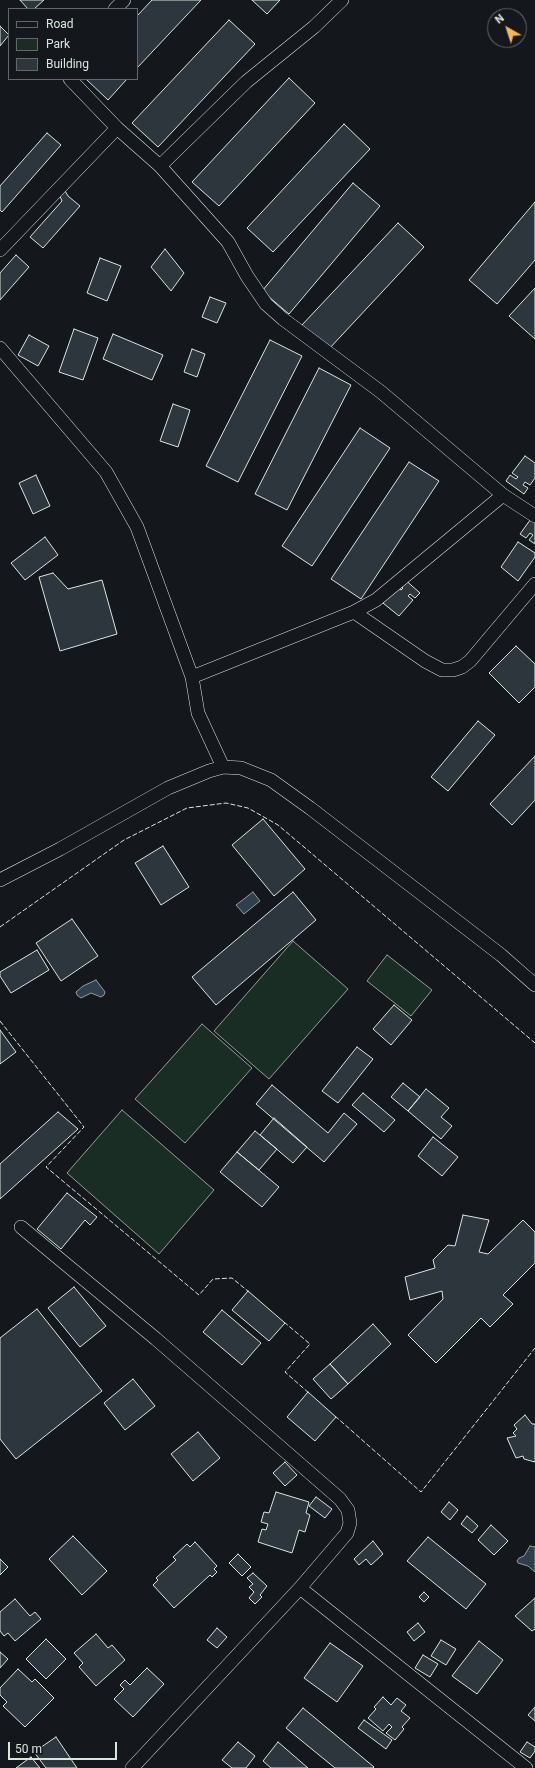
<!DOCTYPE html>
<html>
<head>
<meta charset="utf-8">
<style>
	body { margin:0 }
	#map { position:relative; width:535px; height:1768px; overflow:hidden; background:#14181c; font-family:Roboto,sans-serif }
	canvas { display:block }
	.legend { position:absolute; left:8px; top:8px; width:130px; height:72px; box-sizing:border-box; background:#14181c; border:1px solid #626a69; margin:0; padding:5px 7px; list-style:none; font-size:12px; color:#d8e6dc }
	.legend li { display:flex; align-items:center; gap:8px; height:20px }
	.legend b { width:20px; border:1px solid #626a69 }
	.north { position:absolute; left:487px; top:8px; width:40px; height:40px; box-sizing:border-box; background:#14181c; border:1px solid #626a69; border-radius:50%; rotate:321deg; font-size:11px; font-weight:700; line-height:16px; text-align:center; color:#d8e6dc }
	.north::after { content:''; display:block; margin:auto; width:14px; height:18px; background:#ffb74d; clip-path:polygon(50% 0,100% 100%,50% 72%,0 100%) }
	.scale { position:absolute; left:8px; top:1742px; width:109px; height:18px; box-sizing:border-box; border:2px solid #d8e6dc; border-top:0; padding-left:5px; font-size:12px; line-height:14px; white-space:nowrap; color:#d8e6dc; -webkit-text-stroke:3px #14181c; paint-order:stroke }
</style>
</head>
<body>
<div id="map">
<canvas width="535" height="1768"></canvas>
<ul class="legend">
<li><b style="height:5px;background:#14181c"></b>Road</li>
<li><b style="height:11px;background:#1a2d24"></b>Park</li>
<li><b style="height:11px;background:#2c363c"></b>Building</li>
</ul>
<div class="north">N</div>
<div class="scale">50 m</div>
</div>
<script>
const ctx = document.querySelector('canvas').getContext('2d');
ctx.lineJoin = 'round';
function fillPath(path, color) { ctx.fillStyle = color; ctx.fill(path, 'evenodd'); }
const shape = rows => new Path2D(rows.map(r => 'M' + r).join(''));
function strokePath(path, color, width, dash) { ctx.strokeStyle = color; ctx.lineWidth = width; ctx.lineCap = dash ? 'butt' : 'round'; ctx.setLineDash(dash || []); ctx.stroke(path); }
const green = shape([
	[293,941,348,989,269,1079,214,1031,293,941],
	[387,955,432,990,411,1016,367,981,387,955],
	[202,1024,252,1068,185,1143,135,1099,202,1024],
	[122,1110,214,1190,159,1254,67,1173,122,1110]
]);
fillPath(green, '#1a2d24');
strokePath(green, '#939e99', 1);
const water = shape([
	[253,892,260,901,244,914,236,905,253,892],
	[96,980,105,992,104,995,101,997,91,993,81,998,77,995,76,992,83,986,96,980],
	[530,1546,535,1547,535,1572,528,1566,518,1563,517,1561,519,1558,524,1556,530,1546]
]);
fillPath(water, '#2f3f4d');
strokePath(water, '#939e99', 1);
const building = shape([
	[20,0,44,0,34,9,28,9,20,0],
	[152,0,201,0,137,68,137,16,152,0],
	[252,0,280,0,267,14,252,0],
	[229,20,255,44,158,147,132,123,229,20],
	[0,26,9,35,0,46,0,26],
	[289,78,315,103,219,206,192,182,289,78],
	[86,79,127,79,108,100,86,79],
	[344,124,370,149,273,252,247,228,344,124],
	[47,133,61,145,2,212,0,210,0,186,47,133],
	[353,183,380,206,289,314,262,291,353,183],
	[64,189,68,196,80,206,43,248,30,237,62,201,59,194,64,189],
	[535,202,535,260,497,304,469,280,535,202],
	[398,223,424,247,328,350,301,326,398,223],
	[165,249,184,273,171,291,151,267,165,249],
	[16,255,29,267,0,300,0,273,16,255],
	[100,258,121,266,107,301,87,293,100,258],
	[535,288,535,339,509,316,535,288],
	[210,297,226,303,217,323,202,317,210,297],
	[74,329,98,338,83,380,59,372,74,329],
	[113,334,163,355,152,380,103,359,113,334],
	[29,335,49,346,38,366,18,355,29,335],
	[270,340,302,356,238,482,206,466,270,340],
	[192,349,205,354,197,377,184,372,192,349],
	[319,368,351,385,287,510,255,494,319,368],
	[173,404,190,410,178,447,160,441,173,404],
	[360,428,390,448,312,566,282,546,360,428],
	[525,456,535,463,535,478,530,485,525,482,523,485,528,488,524,494,506,481,510,475,516,479,518,477,512,473,525,456],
	[409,462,439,481,361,599,331,579,409,462],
	[36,475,50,506,33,514,19,483,36,475],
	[533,516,535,517,535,544,529,540,533,535,530,533,526,538,520,534,533,516],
	[45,537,58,555,25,580,11,563,45,537],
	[518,542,535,553,535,557,518,581,501,567,518,542],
	[53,573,68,589,102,580,117,634,60,651,39,577,53,573],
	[403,578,420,593,415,598,410,594,408,596,413,600,399,616,383,603,397,587,401,590,403,588,399,584,403,578],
	[516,646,535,664,535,687,519,703,489,673,516,646],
	[478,721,495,735,448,791,431,777,478,721],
	[535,756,535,800,512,825,490,804,535,756],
	[263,819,305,869,274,896,232,845,263,819],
	[163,846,189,887,161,905,135,863,163,846],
	[293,892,316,920,216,1005,192,977,293,892],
	[72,919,98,956,61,981,36,943,72,919],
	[37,950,49,970,11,993,0,976,0,972,37,950],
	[394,1005,412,1020,391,1045,373,1029,394,1005],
	[0,1030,16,1052,0,1064,0,1030],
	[357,1047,373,1059,338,1103,322,1091,357,1047],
	[403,1083,420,1097,408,1111,391,1097,403,1083],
	[272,1085,328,1133,344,1113,357,1124,324,1162,256,1104,272,1085],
	[426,1089,449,1108,441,1117,452,1126,441,1139,408,1111,426,1089],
	[363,1093,395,1120,384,1132,352,1105,363,1093],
	[58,1112,78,1129,0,1199,0,1164,58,1112],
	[274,1118,307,1147,293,1163,260,1135,274,1118],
	[255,1131,277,1149,259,1170,237,1152,255,1131],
	[433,1137,458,1157,442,1176,418,1156,433,1137],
	[237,1152,279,1187,262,1207,220,1172,237,1152],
	[67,1193,97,1217,90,1225,85,1220,61,1249,37,1229,67,1193],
	[463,1215,489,1220,479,1252,488,1254,523,1220,535,1232,535,1263,503,1295,513,1304,490,1327,481,1318,436,1363,408,1335,443,1299,442,1291,410,1300,405,1277,435,1268,433,1260,448,1245,455,1246,463,1215],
	[74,1287,106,1326,80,1347,48,1308,74,1287],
	[248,1291,285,1323,269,1341,232,1310,248,1291],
	[37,1309,102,1391,16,1459,0,1439,0,1338,37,1309],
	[222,1310,261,1343,242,1365,203,1332,222,1310],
	[373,1324,391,1344,348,1384,330,1364,373,1324],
	[330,1364,348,1384,331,1399,313,1379,330,1364],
	[133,1379,155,1406,125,1430,104,1403,133,1379],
	[308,1392,336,1417,315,1441,287,1417,308,1392],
	[525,1415,532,1424,535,1424,535,1462,524,1459,523,1456,516,1458,507,1438,516,1436,513,1433,517,1429,514,1425,525,1415],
	[198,1432,220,1458,193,1481,171,1454,198,1432],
	[285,1462,297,1475,285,1486,273,1473,285,1462],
	[276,1492,309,1502,306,1513,310,1515,305,1532,299,1530,292,1553,258,1542,262,1529,266,1530,268,1524,261,1522,264,1512,269,1513,276,1492],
	[316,1497,332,1509,325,1518,309,1506,316,1497],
	[449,1502,458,1510,450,1520,441,1512,449,1502],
	[467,1516,478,1526,472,1533,461,1524,467,1516],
	[491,1525,508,1541,494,1555,478,1540,491,1525],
	[73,1536,107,1571,82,1595,49,1559,73,1536],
	[428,1537,486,1584,466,1609,407,1561,428,1537],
	[373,1541,383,1554,371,1565,366,1559,359,1565,354,1559,373,1541],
	[195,1542,217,1566,214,1569,217,1572,212,1577,210,1575,174,1608,153,1585,158,1580,156,1578,176,1560,173,1557,187,1544,190,1547,195,1542],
	[238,1554,251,1567,242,1576,229,1563,238,1554],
	[0,1559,8,1567,0,1575,0,1559],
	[253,1573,267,1586,260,1595,262,1597,255,1604,249,1598,254,1592,249,1587,253,1584,247,1578,253,1573],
	[424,1592,429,1597,424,1602,419,1597,424,1592],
	[535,1598,535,1629,532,1631,515,1616,535,1598],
	[15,1599,30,1616,35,1612,41,1619,15,1641,8,1633,4,1636,0,1631,0,1612,15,1599],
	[418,1623,425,1632,414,1641,407,1632,418,1623],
	[217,1628,227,1637,217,1648,207,1640,217,1628],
	[96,1634,108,1648,112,1645,125,1660,96,1686,79,1667,83,1663,74,1653,96,1634],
	[46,1639,66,1659,46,1679,26,1659,46,1639],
	[441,1640,456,1649,446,1665,431,1656,441,1640],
	[479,1641,503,1660,477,1694,452,1676,479,1641],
	[330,1643,363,1666,337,1702,304,1678,330,1643],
	[0,1652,8,1659,0,1668,0,1652],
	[423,1655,438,1664,430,1677,415,1668,423,1655],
	[147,1668,164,1684,133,1717,114,1699,124,1689,120,1685,125,1680,130,1685,147,1668],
	[18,1669,32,1682,35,1679,54,1698,25,1727,3,1706,7,1702,0,1695,0,1688,18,1669],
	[383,1697,391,1705,397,1698,406,1705,401,1711,410,1718,402,1727,404,1729,395,1740,386,1733,392,1727,389,1724,383,1731,368,1718,376,1709,374,1707,383,1697],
	[535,1707,535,1721,528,1715,535,1707],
	[303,1708,374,1767,373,1768,335,1768,286,1728,303,1708],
	[364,1720,392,1740,386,1749,358,1728,364,1720],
	[56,1737,77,1768,46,1768,34,1752,56,1737],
	[238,1742,255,1756,246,1768,232,1768,222,1760,238,1742],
	[278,1742,308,1768,271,1768,263,1761,278,1742],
	[527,1742,535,1747,535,1751,530,1758,520,1752,527,1742],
	[31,1757,40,1768,16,1768,31,1757]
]);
fillPath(building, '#2c363c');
strokePath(building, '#d8e6dc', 1);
const minor = shape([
	[115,9,124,0],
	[70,79,117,128,160,166,228,242,247,276,266,304,283,319,381,392,503,495,535,516],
	[160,166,246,82,314,27,342,0],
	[0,250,117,128],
	[0,348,106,472,137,527,192,677,198,713,223,767],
	[354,612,425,661,442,670,453,670,462,667,470,661,535,584],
	[192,677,354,612,376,600,503,495],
	[0,880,60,849,168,788,209,771,223,767,241,768,271,780,310,808,501,955,535,985],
	[21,1227,156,1339,340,1499,348,1510,350,1523,347,1533,300,1588,132,1768],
	[300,1588,526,1768]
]);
strokePath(minor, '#d8e6dc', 14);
strokePath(minor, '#14181c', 13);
strokePath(shape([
	[0,927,124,840,187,808,226,803,248,808,278,825,535,1043],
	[0,1021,84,1127,46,1167,199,1295,213,1279,232,1278,249,1292],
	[284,1322,310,1344,285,1372,310,1394],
	[335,1416,421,1492,535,1348]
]), '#d8e6dc', 1, [5, 2]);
</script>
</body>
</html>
